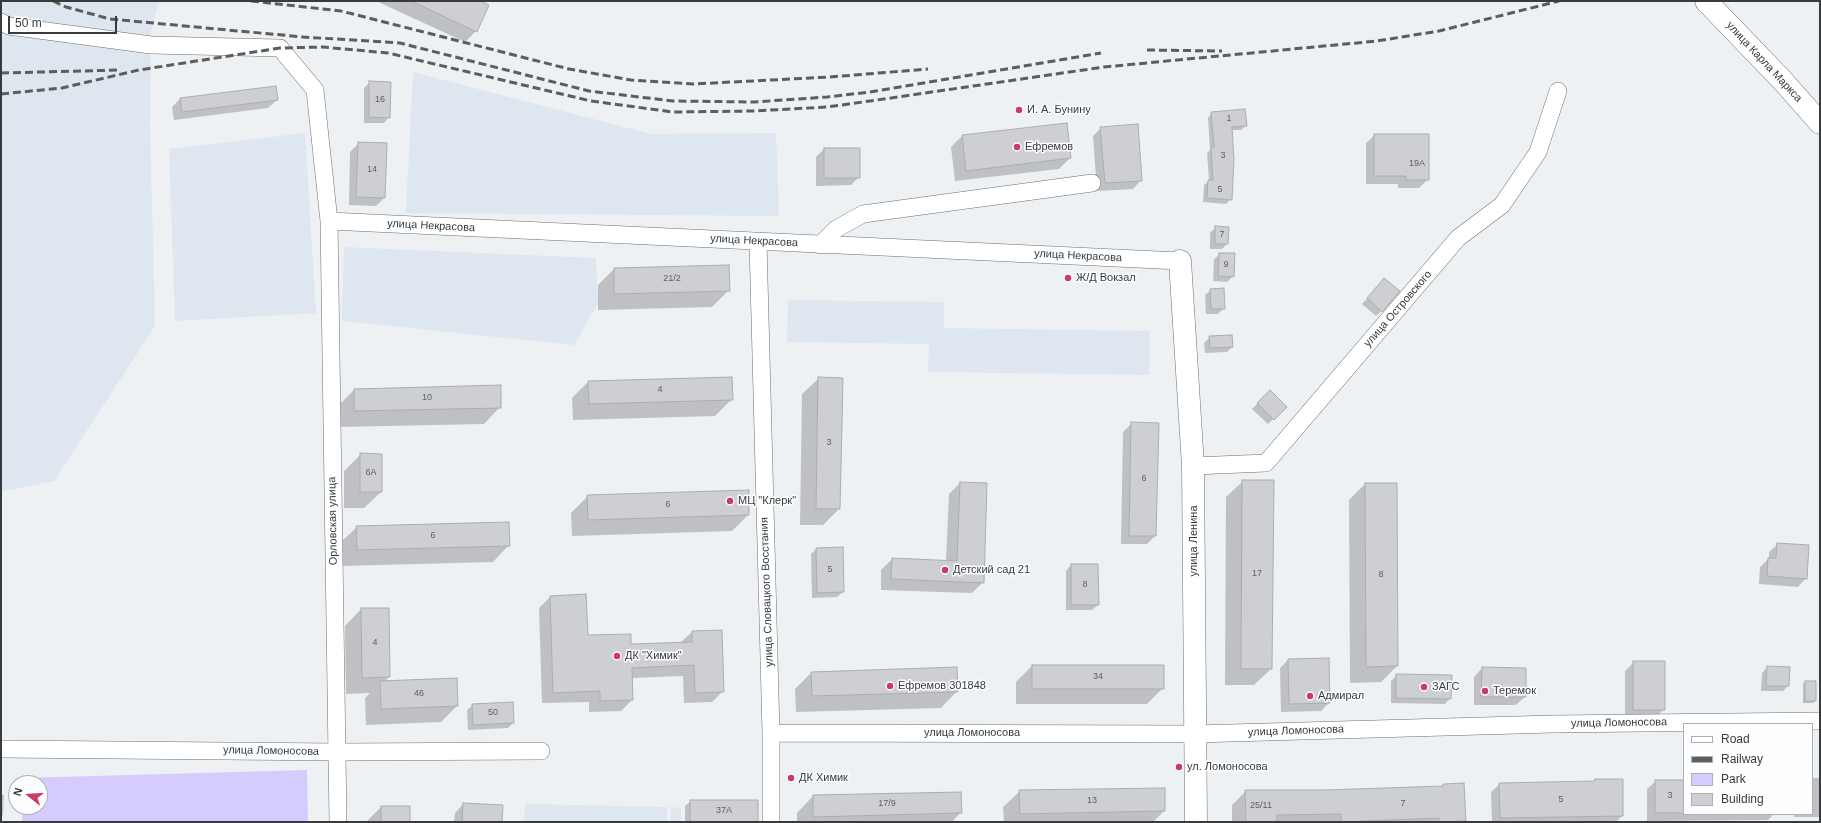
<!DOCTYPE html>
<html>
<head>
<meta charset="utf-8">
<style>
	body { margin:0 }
	#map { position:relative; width:1821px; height:823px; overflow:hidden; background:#eef1f4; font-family:Arial,sans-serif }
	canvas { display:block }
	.frame { position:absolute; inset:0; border:2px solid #383a3b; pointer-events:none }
	.legend { position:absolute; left:1683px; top:723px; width:130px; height:92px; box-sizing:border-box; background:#fdfeff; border:1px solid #aeb0b1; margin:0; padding:5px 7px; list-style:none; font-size:12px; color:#383a3b }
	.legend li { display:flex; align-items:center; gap:8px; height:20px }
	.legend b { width:20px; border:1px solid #aeb0b1 }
	.north { position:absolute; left:8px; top:775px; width:40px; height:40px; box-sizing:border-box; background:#fdfeff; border:1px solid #aeb0b1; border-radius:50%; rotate:287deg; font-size:11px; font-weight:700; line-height:16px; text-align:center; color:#383a3b }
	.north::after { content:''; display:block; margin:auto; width:14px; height:18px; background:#ca3c68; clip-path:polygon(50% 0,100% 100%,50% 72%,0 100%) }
	.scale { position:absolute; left:8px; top:16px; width:109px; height:18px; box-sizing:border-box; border:2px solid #383a3b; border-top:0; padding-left:5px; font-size:12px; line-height:14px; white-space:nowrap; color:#383a3b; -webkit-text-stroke:3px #fdfeff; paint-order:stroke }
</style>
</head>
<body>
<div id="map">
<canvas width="1821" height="823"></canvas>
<div class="frame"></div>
<ul class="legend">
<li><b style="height:5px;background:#fff"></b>Road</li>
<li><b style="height:5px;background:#5b5d5e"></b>Railway</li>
<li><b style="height:11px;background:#d6cbfe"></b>Park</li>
<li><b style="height:11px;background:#cecfd3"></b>Building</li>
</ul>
<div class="north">N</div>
<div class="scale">50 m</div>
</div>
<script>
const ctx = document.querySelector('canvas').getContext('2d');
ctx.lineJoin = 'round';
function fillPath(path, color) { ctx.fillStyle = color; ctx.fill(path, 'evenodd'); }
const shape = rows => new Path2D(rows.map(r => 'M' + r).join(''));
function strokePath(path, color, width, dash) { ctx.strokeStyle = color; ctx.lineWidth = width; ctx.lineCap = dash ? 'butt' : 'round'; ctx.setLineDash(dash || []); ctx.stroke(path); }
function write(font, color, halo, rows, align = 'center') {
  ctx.font = font + ' Arial,sans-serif'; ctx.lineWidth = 3; ctx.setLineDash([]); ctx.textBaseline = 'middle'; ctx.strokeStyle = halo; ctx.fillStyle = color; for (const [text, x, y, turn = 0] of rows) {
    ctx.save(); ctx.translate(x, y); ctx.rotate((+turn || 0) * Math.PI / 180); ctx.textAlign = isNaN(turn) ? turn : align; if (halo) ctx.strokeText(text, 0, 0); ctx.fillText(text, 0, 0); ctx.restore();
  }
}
fillPath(shape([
	[1,1,159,1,151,32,150,127,155,326,54,481,1,492],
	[413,72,651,134,776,133,779,216,406,213],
	[305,133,316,313,175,321,169,149],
	[344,247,596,258,598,303,574,345,342,321],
	[788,300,944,302,944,328,1150,331,1149,375,928,372,929,344,787,342],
	[525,804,667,807,667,822,524,822],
	[671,807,681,808,681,822,670,822]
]), '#dee6ef');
fillPath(shape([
	[307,770,308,822,22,822,22,807,40,807,40,783,22,783,22,778]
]), '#d6cbfe');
fillPath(shape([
	[376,1,478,1,476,31,465,42],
	[370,82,389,117,384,123,364,123,364,88],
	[180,99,277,100,268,108,174,120,172,107],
	[1212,113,1246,125,1241,130,1231,130,1231,199,1226,204,1203,202,1204,185,1209,181,1207,153,1210,150,1208,118],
	[1066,124,1070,158,1059,169,955,181,951,147,962,136],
	[1101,128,1141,180,1133,189,1097,191,1093,136],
	[1375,135,1428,179,1419,188,1398,188,1398,184,1366,184,1366,143],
	[359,143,384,198,376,206,349,205,350,152],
	[824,149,859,177,851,185,816,186,816,157],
	[1216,227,1227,244,1222,249,1210,249,1210,233],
	[1220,254,1233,276,1227,282,1213,281,1214,259],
	[728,266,729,290,712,307,598,310,598,285,614,269],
	[1379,285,1381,311,1376,316,1362,304],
	[1211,290,1224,308,1218,314,1206,314,1205,295],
	[1210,337,1232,347,1227,352,1205,353,1204,343],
	[819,378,839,509,823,525,800,525,802,394],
	[588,382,732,399,715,416,573,420,572,398],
	[500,386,500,407,484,424,338,427,338,406,354,390],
	[1270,391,1285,407,1268,424,1252,409],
	[1132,423,1155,536,1147,544,1121,544,1123,432],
	[361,454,381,492,364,508,344,508,344,471],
	[1243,481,1271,669,1254,685,1225,685,1226,497],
	[960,483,986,484,983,582,972,593,881,590,881,570,892,559,946,561,949,494],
	[1365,484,1396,484,1397,666,1381,682,1350,683,1349,500],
	[588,496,748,515,732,531,572,536,571,513],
	[357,527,509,545,493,562,341,566,340,543],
	[1778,544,1806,578,1798,587,1759,584,1760,567,1769,558,1769,552],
	[816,549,843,592,837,597,812,598,811,554],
	[1071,565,1098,605,1092,610,1066,610,1066,571],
	[585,595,587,636,630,645,680,643,692,632,721,631,723,691,712,702,684,703,683,676,632,678,632,700,621,711,589,712,589,702,542,703,539,608,550,597],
	[361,609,389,677,384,682,457,706,441,722,366,725,365,698,370,693,346,694,345,626],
	[1288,660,1329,703,1321,711,1281,712,1280,668],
	[1634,662,1664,709,1656,718,1625,718,1625,671],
	[1032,666,1163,688,1147,704,1016,704,1016,682],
	[1767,667,1788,686,1783,691,1761,691,1762,673],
	[1482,668,1525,697,1516,705,1474,705,1474,677],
	[811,673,957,691,941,708,796,712,795,689],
	[1397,675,1450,698,1445,704,1391,703,1391,681],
	[1805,682,1815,701,1813,703,1803,703,1803,684],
	[473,705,513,723,508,728,468,730,467,710],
	[1812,778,1820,778,1820,817,1794,817,1794,814,1812,814],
	[1595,780,1622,816,1616,822,1492,822,1491,792,1500,784,1593,782],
	[1656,781,1684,781,1684,814,1774,814,1768,820,1647,821,1647,789],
	[1443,785,1465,821,1463,822,1232,822,1232,805,1246,791,1325,791,1441,788],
	[1020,791,1164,811,1153,822,1004,822,1003,807],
	[1,795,4,795,3,815,1,817],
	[813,796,960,813,952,822,797,822,797,813],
	[691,801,756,822,685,822,685,806],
	[463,804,501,822,454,822,455,813],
	[381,807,409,822,366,822]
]), '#0003');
const building = shape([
	[411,1,480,1,489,5,477,32,411,1],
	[369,81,391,82,390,118,369,117,369,81],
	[276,86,278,100,182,112,180,98,276,86],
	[1245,109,1247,126,1232,127,1234,160,1232,200,1207,198,1208,180,1213,180,1211,148,1214,147,1211,112,1245,109],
	[1067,123,1071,158,966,171,962,135,1067,123],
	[1138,124,1142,181,1105,183,1100,127,1138,124],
	[1374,134,1429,134,1429,180,1406,180,1406,176,1374,176,1374,134],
	[358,142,387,143,385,198,356,197,358,142],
	[824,148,860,148,860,178,824,178,824,148],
	[1215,226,1229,227,1228,244,1215,244,1215,226],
	[1219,253,1235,253,1234,277,1218,276,1219,253],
	[729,265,730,291,614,294,614,268,729,265],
	[1384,278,1400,291,1382,312,1367,298,1384,278],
	[1224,288,1225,309,1211,309,1210,289,1224,288],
	[1232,335,1233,347,1210,348,1209,336,1232,335],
	[732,377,733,400,589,404,588,381,732,377],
	[818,377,843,378,840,509,816,509,818,377],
	[501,385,501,408,354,411,354,389,501,385],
	[1270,390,1287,407,1274,420,1257,403,1270,390],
	[1131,422,1159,423,1156,536,1129,536,1131,422],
	[360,453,382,454,382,492,360,492,360,453],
	[1242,480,1274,480,1272,669,1241,669,1242,480],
	[960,482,987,483,984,583,891,579,892,558,957,561,960,482],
	[1365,483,1397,483,1398,666,1366,667,1365,483],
	[749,490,749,515,588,520,587,495,749,490],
	[509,522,510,546,357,550,356,526,509,522],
	[1777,543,1809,545,1807,579,1767,576,1768,558,1776,558,1777,543],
	[843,547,844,592,817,593,816,548,843,547],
	[1071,564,1098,564,1099,605,1071,605,1071,564],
	[586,594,588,635,631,634,631,644,692,642,692,631,722,630,724,692,695,693,694,665,632,668,633,700,600,701,600,691,553,693,550,596,586,594],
	[361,608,389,608,390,677,362,678,361,608],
	[1329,658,1330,703,1289,704,1288,659,1329,658],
	[1633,661,1665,661,1665,710,1633,710,1633,661],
	[1032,665,1164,665,1164,689,1032,689,1032,665],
	[1767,666,1790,667,1789,686,1766,686,1767,666],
	[957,667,958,692,812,696,811,672,957,667],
	[1482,667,1526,668,1526,697,1481,697,1482,667],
	[1396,674,1452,675,1451,699,1396,698,1396,674],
	[457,678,458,706,381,709,380,681,457,678],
	[1805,681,1816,681,1816,701,1805,701,1805,681],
	[513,702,514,723,473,725,472,704,513,702],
	[1595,779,1623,779,1623,816,1500,818,1499,783,1595,781,1595,779],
	[1655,780,1684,780,1684,813,1655,813,1655,780],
	[1464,783,1466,821,1439,822,1439,818,1341,822,1341,814,1277,815,1277,822,1246,822,1245,790,1325,790,1443,786,1443,784,1464,783],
	[1165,788,1165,811,1020,814,1019,790,1165,788],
	[961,792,962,813,813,817,813,795,961,792],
	[690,800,758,800,758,822,690,822,690,800],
	[463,803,503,805,502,822,462,822,463,803],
	[381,806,410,806,410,822,381,822,381,806]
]);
fillPath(building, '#cecfd3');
strokePath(building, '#abacaf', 1);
const minor = shape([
	[1,22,9,26,151,45,280,48,315,90,329,221,338,822],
	[329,221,1180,261],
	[758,242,771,733,771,822],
	[820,245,836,229,863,214,1092,183],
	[1193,466,1266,463,1458,238,1502,205,1538,152,1558,91],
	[771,733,1195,734,1553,724,1820,721],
	[1,749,337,752,541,751]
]);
const secondary = shape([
	[1706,1,1782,80,1820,123],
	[1180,261,1193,466,1196,822]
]);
strokePath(minor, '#6b6e70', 18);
strokePath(secondary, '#6b6e70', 23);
strokePath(minor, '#fff', 17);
strokePath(secondary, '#fff', 22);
strokePath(shape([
	[53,1,66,7,110,19,303,37,400,43,589,91,673,101,754,102,827,97,870,92,1101,53],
	[251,1,341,11,569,69,631,80,693,84,830,77,928,69],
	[1147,50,1222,51],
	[1,73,121,70],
	[1,94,62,88,139,70,280,48,323,47,388,53,591,101,673,112,753,111,827,107,870,101,1104,67,1377,41,1439,31,1559,1]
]), '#5b5d5e', 3, [8, 4]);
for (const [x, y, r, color] of [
	[1019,110,4,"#ca3c68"],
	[1017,147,4,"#ca3c68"],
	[1068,278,4,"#ca3c68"],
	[730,501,4,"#ca3c68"],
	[945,570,4,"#ca3c68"],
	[617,656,4,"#ca3c68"],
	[890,686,4,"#ca3c68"],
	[1424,687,4,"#ca3c68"],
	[1485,691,4,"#ca3c68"],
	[1310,696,4,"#ca3c68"],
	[1179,767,4,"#ca3c68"],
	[791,778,4,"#ca3c68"]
]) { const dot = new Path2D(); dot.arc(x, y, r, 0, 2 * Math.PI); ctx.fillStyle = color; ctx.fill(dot); strokePath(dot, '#fdfeff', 1.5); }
write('9px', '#5e5f61', null, [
	["16",380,100],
	["1",1229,119],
	["3",1223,156],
	["19А",1417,164],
	["14",372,170],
	["5",1220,190],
	["7",1222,235],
	["9",1226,265],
	["21/2",672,279],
	["4",660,390],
	["10",427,398],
	["3",829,443],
	["6А",371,473],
	["6",1144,479],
	["6",668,505],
	["6",433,536],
	["5",830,570],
	["17",1257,574],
	["8",1381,575],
	["8",1085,585],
	["4",375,643],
	["34",1098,677],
	["46",419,694],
	["50",493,713],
	["3",1670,796],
	["5",1561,800],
	["13",1092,801],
	["17/9",887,804],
	["7",1403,804],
	["25/11",1261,806],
	["37А",724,811]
]);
write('11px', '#383a3b', '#fdfeff', [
	["улица Карла Маркса",1764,62,47],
	["улица Некрасова",431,226,3],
	["улица Некрасова",754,241,3],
	["улица Некрасова",1078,256,3],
	["улица Островского",1398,309,-49],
	["Орловская улица",333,521,-91],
	["улица Ленина",1194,541,-90],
	["улица Словацкого Восстания",767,592,-92],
	["улица Ломоносова",1619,723,-1],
	["улица Ломоносова",1296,731,-2],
	["улица Ломоносова",972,733],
	["улица Ломоносова",271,751,1]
]);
write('11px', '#383a3b', '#fdfeff', [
	["И. А. Бунину",1027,110],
	["Ефремов",1025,147],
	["Ж/Д Вокзал",1076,278],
	["МЦ \"Клерк\"",738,501],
	["Детский сад 21",953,570],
	["ДК \"Химик\"",625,656],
	["Ефремов 301848",898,686],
	["ЗАГС",1432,687],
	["Теремок",1493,691],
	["Адмирал",1318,696],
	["ул. Ломоносова",1187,767],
	["ДК Химик",799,778]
], 'left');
</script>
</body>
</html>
